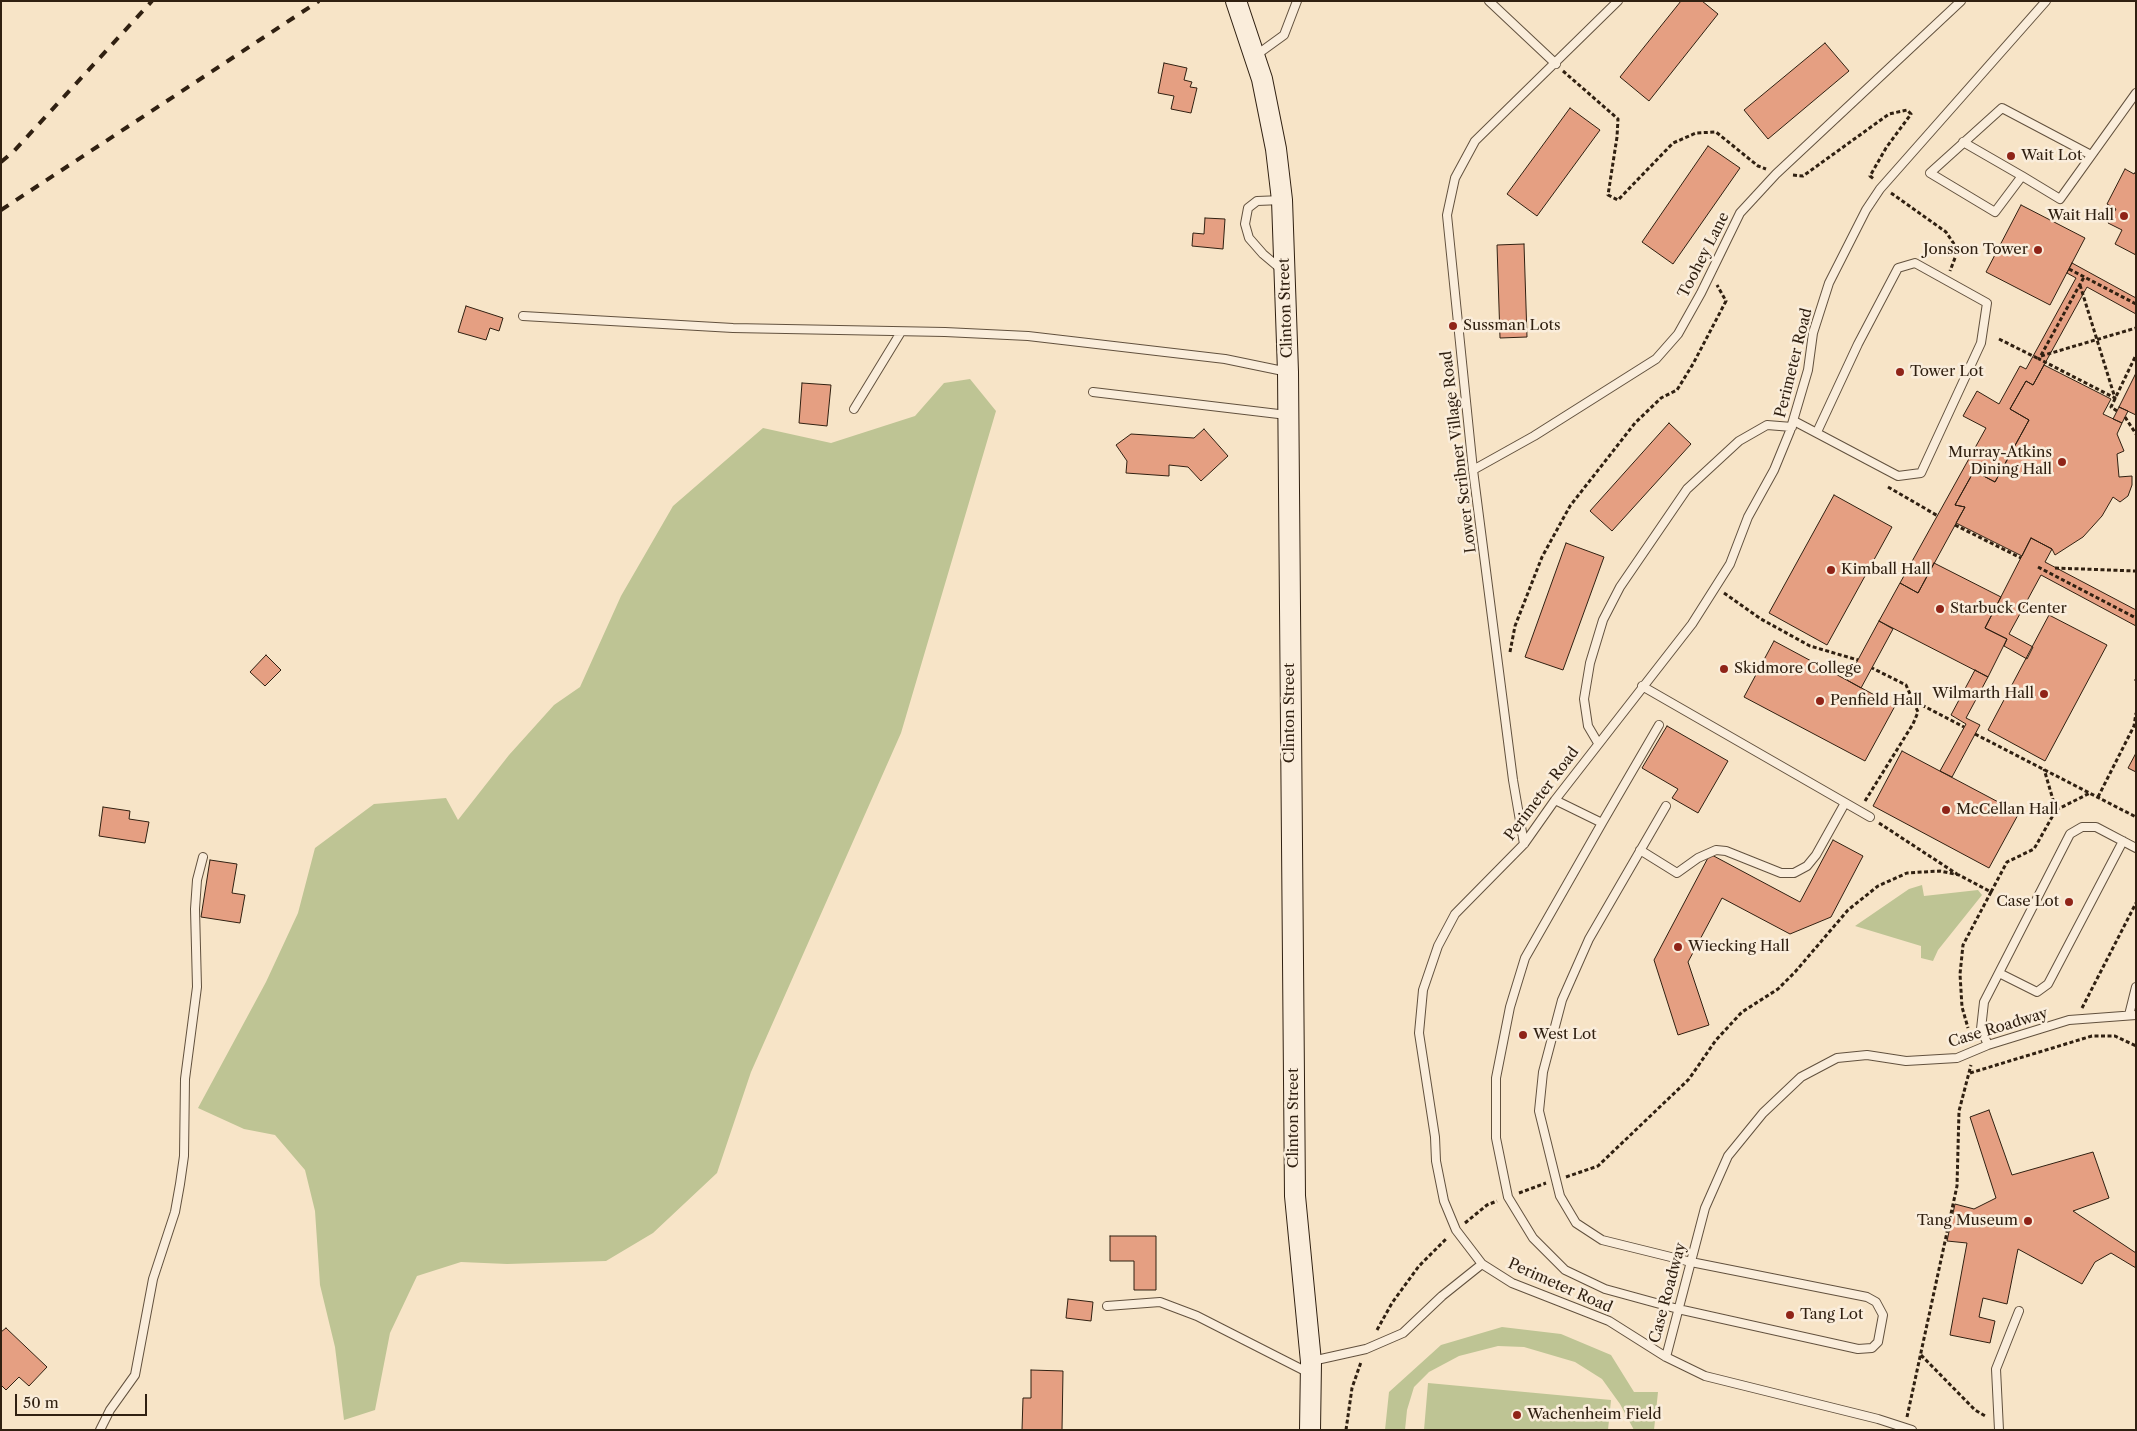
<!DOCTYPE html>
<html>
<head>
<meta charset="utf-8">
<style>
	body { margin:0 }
	#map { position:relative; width:2137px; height:1431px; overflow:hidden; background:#f7e4c7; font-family:"Libre Caslon Text",serif }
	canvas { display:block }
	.frame { position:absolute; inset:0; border:2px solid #302011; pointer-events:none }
	.scale { position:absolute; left:15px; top:1394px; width:132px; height:22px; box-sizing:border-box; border:2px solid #302011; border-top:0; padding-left:6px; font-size:15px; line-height:18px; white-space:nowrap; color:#302011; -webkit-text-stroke:4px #faeddb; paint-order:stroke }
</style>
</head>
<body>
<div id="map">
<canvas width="2137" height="1431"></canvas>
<div class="frame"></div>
<div class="scale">50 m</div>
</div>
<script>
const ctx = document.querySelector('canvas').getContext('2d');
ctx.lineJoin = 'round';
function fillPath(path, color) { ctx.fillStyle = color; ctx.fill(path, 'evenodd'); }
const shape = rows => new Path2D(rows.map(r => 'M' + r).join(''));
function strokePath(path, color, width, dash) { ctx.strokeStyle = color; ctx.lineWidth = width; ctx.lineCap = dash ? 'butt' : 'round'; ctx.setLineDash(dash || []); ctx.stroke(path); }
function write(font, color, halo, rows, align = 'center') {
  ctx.font = font + ' "Libre Caslon Text",serif'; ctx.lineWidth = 5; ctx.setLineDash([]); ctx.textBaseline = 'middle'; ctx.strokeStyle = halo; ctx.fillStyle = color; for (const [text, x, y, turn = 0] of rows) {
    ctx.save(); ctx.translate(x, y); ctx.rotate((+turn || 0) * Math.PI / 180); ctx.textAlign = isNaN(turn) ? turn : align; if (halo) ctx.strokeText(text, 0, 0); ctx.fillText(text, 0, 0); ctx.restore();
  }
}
fillPath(shape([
	[970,379,996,411,901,733,751,1072,717,1173,653,1233,606,1261,507,1264,461,1262,417,1276,390,1333,375,1410,344,1420,335,1347,320,1285,315,1211,305,1170,275,1135,244,1129,198,1108,266,982,298,913,315,848,374,804,446,798,458,820,509,755,554,705,580,687,621,596,673,506,763,428,831,443,915,416,944,383],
	[1922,885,1924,896,1978,890,1982,895,1938,950,1933,961,1921,958,1921,946,1855,926,1909,889],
	[1502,1327,1561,1334,1611,1355,1634,1392,1658,1392,1654,1430,1634,1430,1620,1404,1602,1379,1575,1362,1524,1347,1498,1346,1459,1356,1429,1372,1414,1387,1407,1410,1405,1430,1385,1430,1389,1392,1441,1345],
	[1428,1383,1611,1400,1608,1430,1424,1430]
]), '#bec494');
const building = shape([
	[1681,1,1702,1,1718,14,1649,101,1620,77,1681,1],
	[1825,43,1849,71,1768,139,1744,110,1825,43],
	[1164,63,1187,68,1184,80,1192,82,1190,87,1197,88,1191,113,1171,109,1174,96,1158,93,1164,63],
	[1570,108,1600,130,1537,216,1507,194,1570,108],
	[1708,146,1740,168,1673,264,1642,242,1708,146],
	[2125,169,2134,174,2136,171,2136,255,2115,244,2122,230,2108,223,2116,209,2107,204,2125,169],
	[2021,205,2085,238,2050,305,1986,272,2021,205],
	[1205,218,1225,219,1223,249,1192,246,1193,233,1204,234,1205,218],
	[1524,244,1527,337,1500,338,1497,245,1524,244],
	[2072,263,2136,298,2136,314,2087,287,2033,385,2026,381,2010,409,2029,420,1995,482,1974,471,1955,505,1965,507,1918,593,1900,583,1986,428,1963,416,1977,391,1999,404,2020,366,2026,369,2076,278,2067,273,2072,263],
	[466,306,503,318,499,331,490,328,486,340,458,332,466,306],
	[2044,365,2111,399,2103,414,2122,423,2117,434,2124,451,2117,454,2119,477,2132,476,2132,485,2128,496,2120,502,2113,497,2102,516,2083,537,2055,555,2052,549,2031,538,2022,556,1956,523,1965,507,1955,505,1974,471,1995,482,2029,420,2010,409,2026,381,2033,385,2044,365],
	[2135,375,2136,375,2136,415,2119,407,2135,375],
	[802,383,831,385,827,426,799,423,802,383],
	[2119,407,2128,411,2122,423,2113,419,2119,407],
	[1669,423,1691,444,1612,531,1590,511,1669,423],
	[1204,429,1228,456,1201,481,1188,467,1169,465,1169,476,1126,473,1127,461,1116,445,1131,434,1194,438,1204,429],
	[1834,495,1892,527,1827,645,1769,613,1834,495],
	[2031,538,2052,549,2045,562,2136,610,2136,626,2041,575,2009,634,2033,647,2027,659,2004,646,2007,639,1985,628,2031,538],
	[1566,543,1604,557,1563,670,1525,657,1566,543],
	[1934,563,2001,597,1985,628,2007,639,1988,677,1879,621,1900,583,1918,593,1934,563],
	[2049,615,2107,645,2045,761,1988,730,2049,615],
	[1879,621,1893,629,1861,688,1847,680,1879,621],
	[1774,641,1895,706,1865,761,1744,697,1774,641],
	[266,655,281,670,265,686,250,672,266,655],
	[1975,670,1988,677,1966,718,1980,725,1952,777,1940,771,1966,724,1951,715,1975,670],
	[1667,726,1728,761,1698,813,1672,798,1678,789,1642,768,1667,726],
	[1902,751,2019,813,1989,868,1873,806,1902,751],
	[2136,753,2136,772,2128,768,2136,753],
	[103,807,130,811,129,819,149,822,145,843,99,836,103,807],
	[1833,840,1863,856,1831,917,1790,934,1722,898,1688,962,1709,1025,1678,1035,1654,960,1710,854,1800,902,1833,840],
	[210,860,237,864,232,893,245,895,240,923,201,917,210,860],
	[1989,1110,2012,1175,2093,1152,2109,1198,2073,1211,2136,1253,2136,1268,2111,1253,2095,1262,2082,1284,2018,1249,2007,1304,1983,1298,1979,1317,1995,1321,1990,1343,1950,1335,1967,1243,1947,1241,1955,1204,1974,1209,1996,1198,1970,1117,1989,1110],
	[1110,1236,1156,1236,1156,1290,1134,1290,1134,1261,1110,1261,1110,1236],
	[1068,1299,1093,1302,1091,1321,1066,1318,1068,1299],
	[6,1328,47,1367,29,1386,19,1377,6,1390,1,1385,1,1332,6,1328],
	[1031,1370,1063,1371,1062,1430,1022,1430,1023,1398,1031,1398,1031,1370]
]);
fillPath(building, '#e59f82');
strokePath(building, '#302011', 1);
const lane = shape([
	[1489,1,1556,64],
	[1255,56,1284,35,1297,1],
	[1963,142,2022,176],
	[2091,155,2002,108,1930,173,1995,212,2022,176,2060,199,2136,93],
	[1282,200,1257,201,1248,208,1245,224,1249,238,1263,254,1282,270],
	[523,316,733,328,945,332,1028,336,1225,359,1288,372],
	[1093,392,1287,415],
	[854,409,901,332],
	[1794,421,1898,476,1921,473,1981,343,1987,303,1915,263,1898,268,1858,344,1817,432],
	[1473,470,1534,436,1656,359,1678,334,1701,293,1740,213,1776,174,1961,1],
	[1642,686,1870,817],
	[1598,743,1588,726,1584,699,1590,663,1603,620,1620,587,1687,489,1739,441,1767,425,1792,427],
	[1555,800,1602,823,1659,725],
	[1602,823,1525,958,1510,1007,1496,1078,1496,1138,1508,1197,1533,1238,1565,1270,1605,1289,1678,1309,1858,1349,1872,1348,1878,1342,1883,1315,1876,1302,1867,1297,1691,1262,1602,1240,1576,1223,1560,1196,1539,1111,1543,1072,1562,1000,1589,939,1666,806],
	[1524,844,1513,780,1473,470,1447,215,1455,178,1475,141,1618,1],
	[1640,850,1677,873,1698,858,1716,850,1726,851,1781,873,1794,873,1807,866,1816,855,1845,803],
	[1999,973,2037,992,2048,984,2123,841],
	[2129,1015,2136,987],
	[1988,1045,1981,1029,1984,1002,2070,834,2082,827,2096,827,2136,848],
	[1107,1306,1160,1302,1197,1316,1309,1373],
	[1666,1357,1705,1208,1728,1156,1763,1113,1801,1077,1837,1058,1867,1055,1906,1061,1957,1058,1988,1045,2069,1020,2136,1015],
	[1312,1361,1366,1349,1403,1333,1442,1296,1482,1264],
	[100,1430,110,1410,135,1375,153,1279,175,1212,180,1184,184,1156,185,1079,197,987,195,909,197,880,203,857],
	[1912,1430,1878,1419,1705,1376,1666,1357,1609,1321,1512,1283,1482,1264,1456,1230,1444,1201,1436,1161,1435,1137,1419,1033,1423,990,1438,946,1455,914,1524,844,1555,800,1692,624,1730,564,1748,517,1774,470,1790,431,1808,370,1813,333,1829,283,1866,210,1880,189,2046,1],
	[1999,1430,1996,1369,2019,1311]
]);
const secondary = shape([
	[1236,1,1262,79,1276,149,1282,200,1288,372,1295,1196,1311,1362,1310,1430]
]);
strokePath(lane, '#62513e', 10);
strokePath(secondary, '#302011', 22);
strokePath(shape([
	[1563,71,1618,119,1617,137,1608,195,1618,200,1673,143,1696,133,1716,132,1758,166,1766,169],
	[1793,175,1803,176,1889,114,1907,110,1911,114,1886,148,1870,176,1875,180],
	[1891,193,1946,232,1958,250,1950,271],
	[2069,269,2136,304],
	[2080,285,2115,398,2039,359,2084,277],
	[1999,339,2039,359],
	[2041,356,2136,328],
	[2117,411,2111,407,2136,355],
	[2125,417,2136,434],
	[1888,487,1938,516],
	[1955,525,2021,558],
	[2038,567,2136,618],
	[2055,568,2136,571],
	[1724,593,1761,619,1810,646,1858,660],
	[1510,652,1515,626,1542,557,1570,506,1635,423,1661,398,1677,390,1693,364,1726,301,1717,285],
	[2136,679,2136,681],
	[1916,702,1964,727],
	[1975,734,2136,817],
	[2098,797,2134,726,2136,713],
	[1865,801,1913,724,1918,712,1906,685,1872,668],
	[2056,810,2090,793],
	[1879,823,1957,874],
	[1991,892,2007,862,2034,849,2056,810,2044,769],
	[2082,1008,2136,903],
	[1970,1073,2092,1036,2115,1036,2136,1046],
	[1566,1177,1598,1166,1689,1079,1716,1040,1742,1012,1778,989,1795,972,1848,910,1878,886,1907,873,1940,871,1959,875,1991,892,1963,945,1960,974,1962,1007,1968,1028],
	[1519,1193,1546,1183],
	[1465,1223,1487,1205,1497,1201],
	[1377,1330,1392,1303,1419,1266,1447,1238],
	[1921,1355,1975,1410,1987,1417],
	[1907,1417,1957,1186,1959,1111,1971,1065],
	[1346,1430,1352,1388,1361,1362]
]), '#302011', 3, [4, 2.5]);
strokePath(lane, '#faeddb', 8);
strokePath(secondary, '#faeddb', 20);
strokePath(shape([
	[1,162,14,151,152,1],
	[1,210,319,1]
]), '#302011', 4, [9, 9]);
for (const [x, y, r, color] of [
	[2011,156,5,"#8f2418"],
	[2124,216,5,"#8f2418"],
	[2038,250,5,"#8f2418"],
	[1453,326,5,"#8f2418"],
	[1900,372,5,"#8f2418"],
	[2062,462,5,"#8f2418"],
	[1831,570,5,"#8f2418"],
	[1940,609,5,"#8f2418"],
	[1724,669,5,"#8f2418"],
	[2044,694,5,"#8f2418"],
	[1820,701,5,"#8f2418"],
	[1946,810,5,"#8f2418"],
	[2069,902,5,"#8f2418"],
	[1678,947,5,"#8f2418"],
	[1523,1035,5,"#8f2418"],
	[2028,1221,5,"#8f2418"],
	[1790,1315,5,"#8f2418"],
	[1517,1415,5,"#8f2418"]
]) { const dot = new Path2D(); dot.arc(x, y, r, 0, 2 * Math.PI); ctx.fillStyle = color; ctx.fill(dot); strokePath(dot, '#faeddb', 2); }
write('15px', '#302011', '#faeddb', [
	["Wait Lot",2021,156],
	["Wait Hall",2114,216,"right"],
	["Jonsson Tower",2028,250,"right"],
	["Sussman Lots",1463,326],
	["Tower Lot",1910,372],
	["Murray-Atkins",2052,453,"right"],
	["Dining Hall",2052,470,"right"],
	["Kimball Hall",1841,570],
	["Starbuck Center",1950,609],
	["Skidmore College",1734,669],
	["Wilmarth Hall",2034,694,"right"],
	["Penfield Hall",1830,701],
	["McCellan Hall",1956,810],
	["Case Lot",2059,902,"right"],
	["Wiecking Hall",1688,947],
	["West Lot",1533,1035],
	["Tang Museum",2018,1221,"right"],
	["Tang Lot",1800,1315],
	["Wachenheim Field",1527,1415]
], 'left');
write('15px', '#302011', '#faeddb', [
	["Toohey Lane",1704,255,-63],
	["Clinton Street",1286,308,-92],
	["Perimeter Road",1794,363,-76],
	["Lower Scribner Village Road",1459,452,-97],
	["Clinton Street",1290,713,-90],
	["Perimeter Road",1542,794,-53],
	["Case Roadway",1998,1028,-17],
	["Clinton Street",1294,1118,-90],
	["Perimeter Road",1560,1286,24],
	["Case Roadway",1668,1293,-75]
]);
</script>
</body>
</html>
